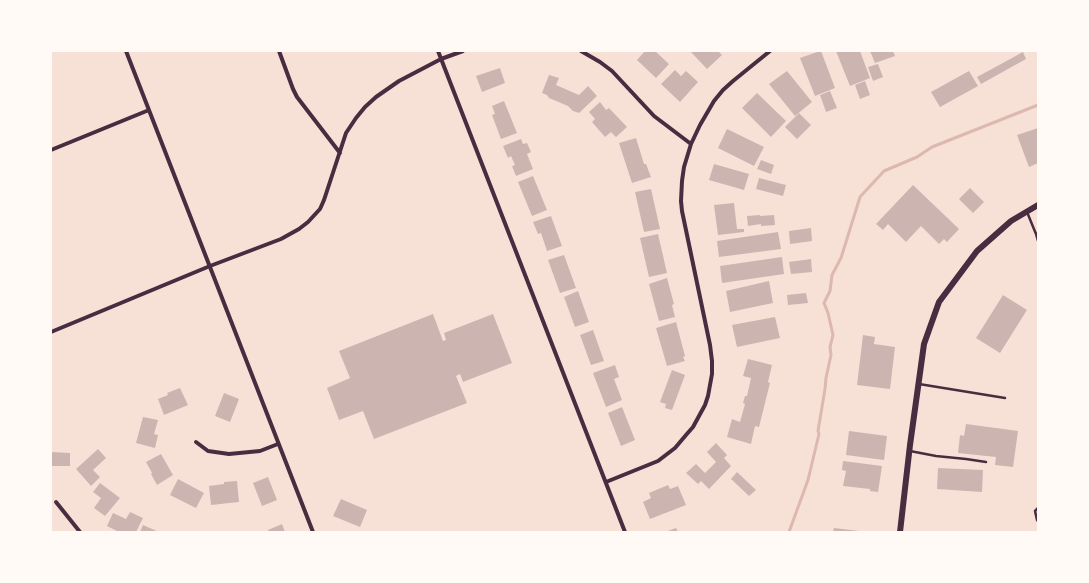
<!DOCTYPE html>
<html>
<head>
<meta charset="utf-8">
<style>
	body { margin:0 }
	#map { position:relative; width:1089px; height:583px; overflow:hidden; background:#f7e1d7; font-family:"Golos Text",sans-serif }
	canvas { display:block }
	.frame { position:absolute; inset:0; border:52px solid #fffaf5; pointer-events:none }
</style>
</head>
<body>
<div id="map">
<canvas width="1089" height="583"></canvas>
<div class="frame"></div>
</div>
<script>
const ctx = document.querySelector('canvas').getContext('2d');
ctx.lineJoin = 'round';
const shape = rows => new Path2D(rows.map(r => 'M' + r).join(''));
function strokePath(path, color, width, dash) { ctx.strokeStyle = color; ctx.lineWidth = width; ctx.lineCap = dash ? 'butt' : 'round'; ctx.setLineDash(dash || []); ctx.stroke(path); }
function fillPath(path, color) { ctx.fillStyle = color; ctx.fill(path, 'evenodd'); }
strokePath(shape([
	[789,532,808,480,819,434,818,431,825,389,826,378,831,355,830,347,833,335,828,313,824,303,830,291,832,275,841,258,860,197,884,171,917,157,932,147,1038,105]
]), '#dcb8b0', 3);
fillPath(shape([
	[645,51,655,51,669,64,656,78,637,60],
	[690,51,718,51,722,55,707,69],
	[820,51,821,51,835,88,815,96,800,58],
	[836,51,860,51,870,78,850,86],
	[870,51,893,51,895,56,875,63],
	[1023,52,1026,59,981,84,977,77],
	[878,64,883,77,873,81,868,67],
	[500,68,505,83,482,92,476,76],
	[675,70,681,76,686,71,698,82,680,102,661,84],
	[787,71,812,102,795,116,769,84],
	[969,71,978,86,940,107,931,92],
	[549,75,559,78,556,85,579,95,588,86,597,96,579,113,573,111,568,106,549,98,547,95,542,93],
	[865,81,870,95,860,99,855,85],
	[830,91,837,108,826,112,820,95],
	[757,93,786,121,771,137,742,108],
	[504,101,517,133,501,139,492,115,495,114,492,106],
	[600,102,606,110,609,108,627,127,616,137,611,132,605,137,592,122,595,119,589,112],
	[799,113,811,125,797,139,785,127],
	[1038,128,1038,163,1029,167,1017,135],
	[727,129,764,147,754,166,718,148],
	[636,138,644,164,646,164,651,177,632,183,619,143],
	[521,139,523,144,527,143,531,152,527,154,533,169,516,176,512,166,515,165,511,156,508,158,503,146],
	[761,160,774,165,771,174,757,169],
	[714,164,749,174,744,190,709,180],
	[533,176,547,210,532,216,518,182],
	[759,178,786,185,783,196,756,189],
	[913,185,959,229,947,242,944,239,939,244,921,226,906,242,888,224,883,230,876,224],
	[970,188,984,202,973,213,959,199],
	[651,189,660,229,644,232,635,192],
	[734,203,737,229,744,229,744,232,718,235,714,205],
	[760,215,760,216,774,215,775,225,761,226,761,224,748,226,747,216],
	[551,216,562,246,547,251,541,233,538,234,533,222],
	[811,228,812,241,790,244,789,231],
	[778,232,781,249,719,257,717,241],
	[658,234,667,273,649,277,640,238],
	[564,255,576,288,560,293,548,260],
	[782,257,784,274,722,283,720,266],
	[811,259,812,272,791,274,789,262],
	[667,278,674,304,672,305,675,317,659,321,649,284],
	[769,281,773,303,730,312,726,291],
	[578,291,589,322,575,327,564,297],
	[806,293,808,303,788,305,787,295],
	[1003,295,1027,310,1000,353,976,338],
	[433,314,443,341,446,340,444,333,493,314,512,363,463,382,460,374,456,376,467,403,374,439,363,411,339,420,327,388,350,378,339,351],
	[775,317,780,338,737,347,732,325],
	[676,322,685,356,683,357,685,361,667,366,656,328],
	[593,330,604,361,591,365,580,335],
	[863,335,875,337,874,344,895,347,890,389,857,385],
	[748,359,772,365,768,382,770,383,759,427,755,426,751,444,727,437,732,419,740,422,745,404,743,403,745,396,747,396,751,378,743,376],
	[615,365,619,377,614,379,622,400,606,407,593,373],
	[672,370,685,375,672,410,665,408,666,404,660,402],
	[180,388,188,405,164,415,158,399,168,395,167,393],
	[224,393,239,399,230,422,215,416],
	[622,407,635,440,621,446,608,413],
	[143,417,158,420,154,434,158,435,155,448,136,443],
	[966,424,1018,431,1013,467,995,465,996,457,958,453,960,435,964,436],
	[849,431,887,436,884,460,846,455],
	[716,443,727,455,724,458,731,466,709,489,701,481,698,484,686,473,696,464,705,473,716,462,707,452],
	[98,449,106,458,93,470,100,477,91,486,76,469],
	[51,452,70,453,70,466,51,466],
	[161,454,173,475,157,485,151,474,152,473,146,462],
	[843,461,882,466,878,492,870,491,870,489,843,486,846,471,842,470],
	[938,468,983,470,982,492,937,489],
	[737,472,756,490,749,496,731,479],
	[268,477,277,500,262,506,253,483],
	[178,479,204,493,196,508,170,495],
	[237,481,239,502,211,505,209,486,224,484,224,482],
	[100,483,120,498,105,516,94,508,101,498,93,492],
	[668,485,670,489,678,486,686,505,650,519,643,502,651,498,649,493],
	[341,499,367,510,360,527,333,516],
	[130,512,143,518,136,532,119,532,107,526,113,513,126,519],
	[282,524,285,532,269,532,268,530],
	[143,525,159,532,140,532],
	[676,528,678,532,665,532],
	[834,528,859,531,859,532,833,532]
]), '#ccb4b1');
strokePath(shape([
	[1027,212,1036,234],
	[1038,233,1036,234,1038,241],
	[919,384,1005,398],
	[910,451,936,456,966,459,986,462],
	[1038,508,1035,511,1037,520,1038,521]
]), '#4a2c40', 2.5);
strokePath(shape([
	[126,51,313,532],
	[279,51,293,89,297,97,340,153],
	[438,51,625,532],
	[581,51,600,62,612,71,654,116,691,144],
	[51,150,149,110],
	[51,332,210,266,281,239,299,229,308,222,320,209,324,200,346,133,356,118,365,107,376,97,399,81,441,59,463,51],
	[196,442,208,451,229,454,260,451,278,444],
	[606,482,658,461,675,448,686,435,693,427,705,405,708,396,712,374,712,361,710,345,682,211,681,201,682,181,684,167,691,144,700,125,714,101,723,90,733,81,770,51],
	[56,502,80,532]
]), '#4a2c40', 4);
strokePath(shape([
	[900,532,910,445,924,344,939,302,977,251,1011,221,1038,205]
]), '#4a2c40', 6);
</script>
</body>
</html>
